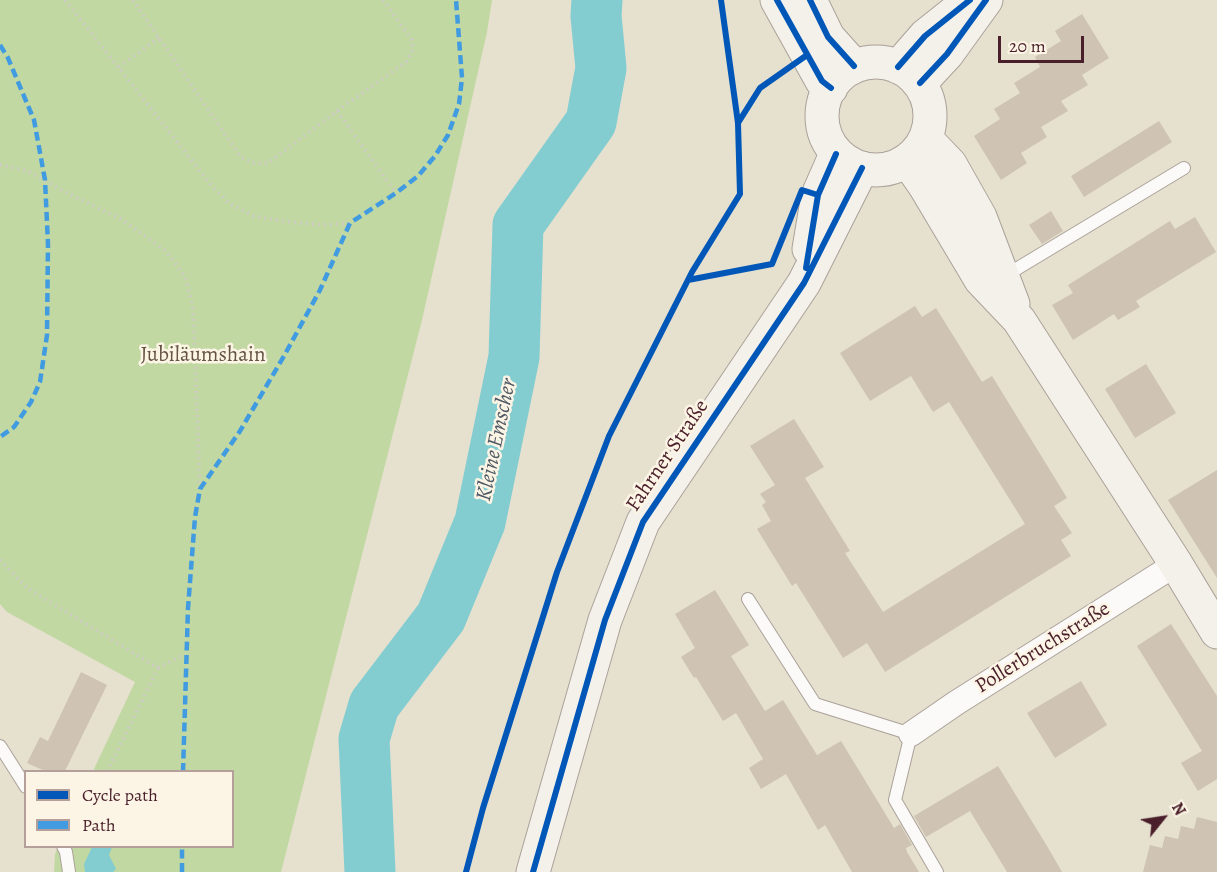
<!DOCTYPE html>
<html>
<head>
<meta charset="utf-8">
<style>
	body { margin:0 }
	#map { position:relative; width:1217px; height:872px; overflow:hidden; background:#e6e0cf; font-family:Alegreya,serif }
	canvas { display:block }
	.legend { position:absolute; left:24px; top:770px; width:210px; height:78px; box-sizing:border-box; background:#fcf5e5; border:2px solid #b59f9b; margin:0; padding:8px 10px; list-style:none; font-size:18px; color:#4a1f2b }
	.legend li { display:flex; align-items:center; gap:12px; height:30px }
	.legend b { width:30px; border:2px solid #b59f9b }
	.north { position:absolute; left:1133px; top:788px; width:60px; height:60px; -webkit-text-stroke:4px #fcf5e5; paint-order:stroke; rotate:60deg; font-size:16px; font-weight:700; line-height:24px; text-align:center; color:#4a1f2b }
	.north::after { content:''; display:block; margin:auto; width:21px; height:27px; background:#4a1f2b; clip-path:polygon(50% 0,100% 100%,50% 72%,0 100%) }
	.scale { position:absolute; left:998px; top:36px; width:86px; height:27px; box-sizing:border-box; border:3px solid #4a1f2b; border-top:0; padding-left:8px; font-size:18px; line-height:21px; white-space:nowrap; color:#4a1f2b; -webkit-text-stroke:4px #fcf5e5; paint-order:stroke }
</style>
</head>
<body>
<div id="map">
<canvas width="1217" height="872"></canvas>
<ul class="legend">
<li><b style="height:8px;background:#0057b8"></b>Cycle path</li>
<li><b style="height:8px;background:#409be1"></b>Path</li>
</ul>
<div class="north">N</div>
<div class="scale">20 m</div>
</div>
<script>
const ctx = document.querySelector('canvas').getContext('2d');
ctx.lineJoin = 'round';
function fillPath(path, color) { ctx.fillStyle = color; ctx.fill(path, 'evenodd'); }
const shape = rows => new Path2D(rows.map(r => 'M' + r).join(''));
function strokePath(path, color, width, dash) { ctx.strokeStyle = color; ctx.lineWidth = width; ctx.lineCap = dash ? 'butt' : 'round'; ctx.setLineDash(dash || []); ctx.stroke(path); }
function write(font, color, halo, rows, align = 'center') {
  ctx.font = font + ' Alegreya,serif'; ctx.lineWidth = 5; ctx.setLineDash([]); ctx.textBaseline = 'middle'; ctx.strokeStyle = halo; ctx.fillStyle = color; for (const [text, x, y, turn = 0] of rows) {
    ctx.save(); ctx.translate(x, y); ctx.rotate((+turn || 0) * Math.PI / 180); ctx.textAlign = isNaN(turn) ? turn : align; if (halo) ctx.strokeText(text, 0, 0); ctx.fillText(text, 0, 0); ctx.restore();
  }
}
fillPath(shape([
	[0,0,492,0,487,32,422,320,281,872,54,872,55,854,58,847,232,846,232,772,93,771,135,682,7,612,0,604]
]), '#c2d8a2');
fillPath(shape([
	[92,847,112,847,109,855,116,869,113,872,85,872,84,864]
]), '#83cdd1');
strokePath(shape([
	[370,872,364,739,374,705,441,617,480,522,514,357,518,225,591,122,601,68,596,16,597,0]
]), '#83cdd1', 51);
fillPath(shape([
	[1082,14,1109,58,1082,75,1088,85,1061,101,1068,111,1041,127,1047,137,1021,153,1027,163,1001,180,974,136,1000,119,994,109,1020,93,1014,83,1040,67,1035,57,1061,41,1055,31],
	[1159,121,1172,142,1084,197,1071,176],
	[1051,211,1063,231,1042,244,1029,225],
	[1195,217,1216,252,1136,301,1140,307,1118,320,1114,314,1073,340,1052,305,1073,293,1068,285,1170,221,1175,229],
	[915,306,922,317,936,308,982,382,992,376,1045,462,1067,498,1054,506,1072,533,1061,540,1071,556,885,672,867,643,843,658,796,583,792,586,757,529,771,521,762,505,766,502,760,494,775,485,750,446,794,419,824,467,805,478,850,551,845,553,883,612,1025,524,949,402,933,412,911,376,870,401,840,353],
	[1146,364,1176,413,1135,438,1105,389],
	[1217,470,1217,578,1168,500],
	[715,590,749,645,731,656,765,711,783,700,817,755,841,741,894,828,900,824,912,845,906,848,907,852,919,872,852,872,825,825,818,830,786,774,761,789,749,768,763,759,736,713,723,721,696,677,694,678,681,657,695,648,675,614],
	[1171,624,1217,696,1217,779,1198,791,1181,763,1202,751,1137,646],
	[81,672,107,685,65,771,45,771,27,763,40,737,48,741],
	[1081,681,1107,725,1055,758,1027,713],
	[998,766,1047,846,1062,872,1007,872,970,811,926,837,914,816],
	[1197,817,1217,822,1217,872,1143,872,1150,845,1162,848,1165,836,1178,839,1181,826,1194,829]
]), '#cfc3b4');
const lane = shape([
	[1003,277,1184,168],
	[748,599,815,704,911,734,895,800,937,872],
	[0,746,26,787],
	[63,846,66,852,69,872]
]);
const street = shape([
	[911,734,956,703,1176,564]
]);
const secondary = shape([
	[777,0,822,81,831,88],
	[810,0,828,37,854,66],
	'822 116a54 54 0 1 1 108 0a54 54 0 1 1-108 0Z',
	[898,67,925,36,970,0],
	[920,83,947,54,986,0],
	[926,139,950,164,980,217,1013,304],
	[907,160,925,186,981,280,1019,320,1176,564,1217,632],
	[809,249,818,195,836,154],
	[533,872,605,620,643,522,804,283,862,168]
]);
strokePath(lane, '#aaa199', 14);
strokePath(street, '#aaa199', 26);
strokePath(secondary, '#aaa199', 35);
strokePath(shape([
	[65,0,212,186,230,204,254,216,281,221,321,225,350,223],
	[133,0,240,156,252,163,268,163,337,111,406,62,413,50,412,40,383,0],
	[119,67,159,38],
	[337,111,396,193],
	[0,165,28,171,63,191,121,219,166,251,185,277,193,307,200,489],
	[0,560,27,588,158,668,107,772],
	[158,668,185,654]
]), '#cdc9c6', 4, [1.5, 4.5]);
strokePath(lane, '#fbfaf8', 12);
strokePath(street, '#fbfaf8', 24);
strokePath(secondary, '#f4f1ea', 33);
strokePath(shape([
	[0,45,8,58,34,120,45,180,48,244,47,335,40,382,31,402,14,427,0,437],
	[183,772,188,608,195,517,200,489,240,431,284,356,320,290,350,223,396,193,418,176,435,156,448,135,459,104,462,78,456,0],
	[182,872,182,846]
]), '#409be1', 4.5, [9, 4.5]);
strokePath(shape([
	[777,0,822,81,831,88],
	[810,0,828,37,854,66],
	[898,67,925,36,970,0],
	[920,83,947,54,986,0],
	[738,123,760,88,807,55],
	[806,268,818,195,836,154],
	[688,280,772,264,802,190,818,195],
	[466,872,483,808,557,572,609,436,692,272,740,194,738,123,721,0],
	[533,872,605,620,643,522,804,283,862,168]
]), '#0057b8', 6);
write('21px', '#655444', '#fcf5e5', [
	["Jubiläumshain",203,356]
]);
write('21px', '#4a1f2b', '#fcf5e5', [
	["Fahrner Straße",668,456,-56],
	["Pollerbruchstraße",1043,648,-32]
]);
write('italic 22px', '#4f5965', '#fcf5e5', [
	["Kleine Emscher",497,440,-78]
]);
</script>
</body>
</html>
